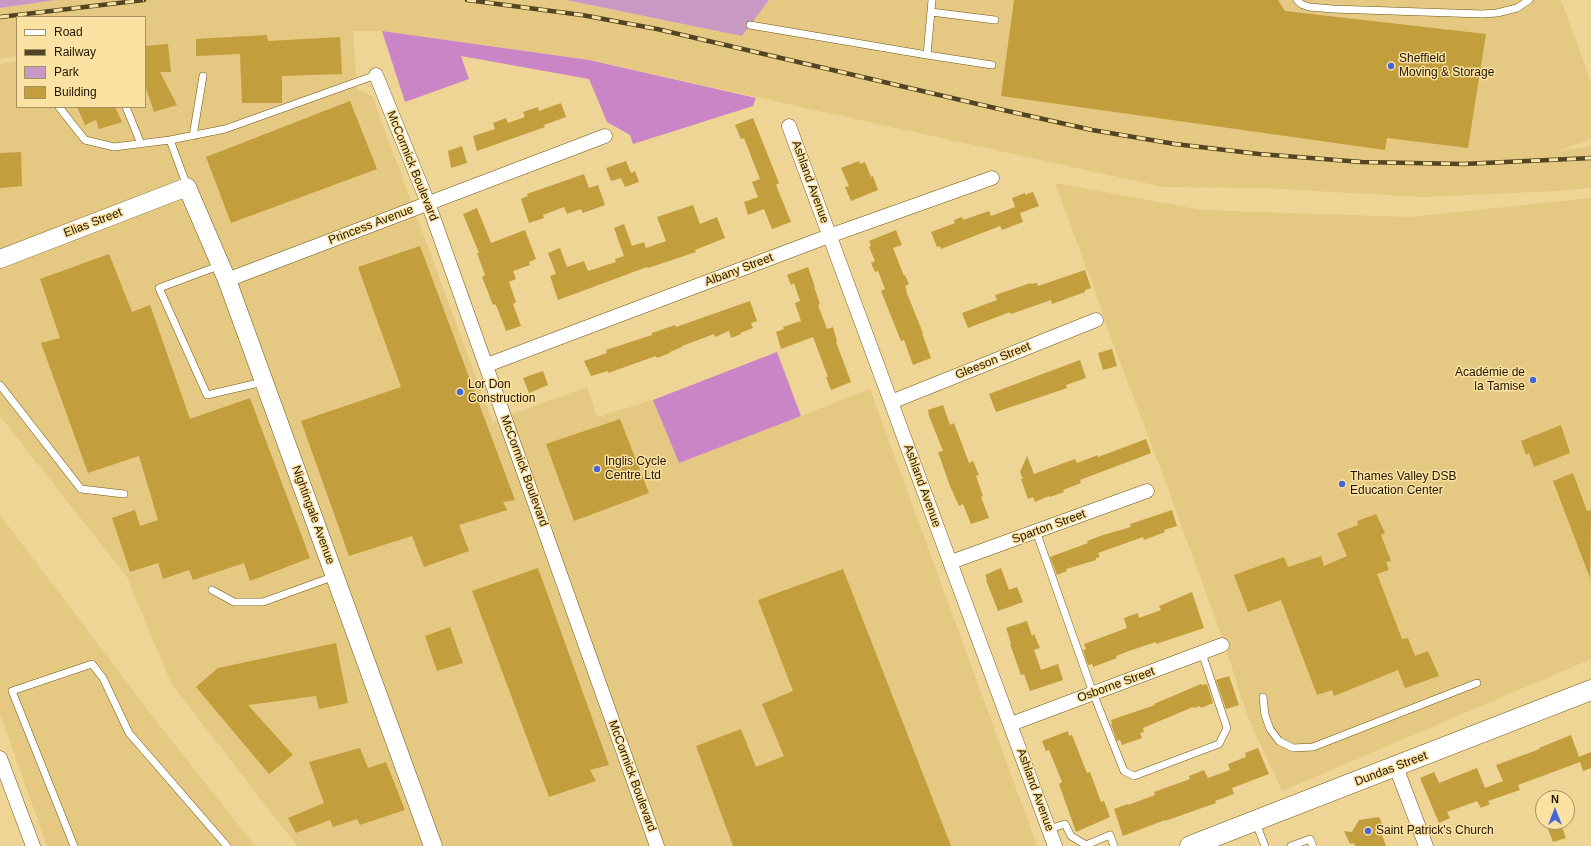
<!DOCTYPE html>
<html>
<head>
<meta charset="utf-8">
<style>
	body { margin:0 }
	#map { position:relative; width:1591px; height:846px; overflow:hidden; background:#eed495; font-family:Arial,sans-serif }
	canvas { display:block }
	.legend { position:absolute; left:16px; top:16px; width:130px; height:92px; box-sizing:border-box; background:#fbe1a2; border:1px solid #a49162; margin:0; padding:5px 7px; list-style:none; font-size:12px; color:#221801 }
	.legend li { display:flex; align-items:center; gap:8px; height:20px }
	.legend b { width:20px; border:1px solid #a49162 }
	.north { position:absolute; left:1535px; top:790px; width:40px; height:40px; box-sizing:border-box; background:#fbe1a2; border:1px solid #a49162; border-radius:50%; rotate:0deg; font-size:11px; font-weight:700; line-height:16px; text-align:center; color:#221801 }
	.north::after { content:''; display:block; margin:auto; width:14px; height:18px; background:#4665d9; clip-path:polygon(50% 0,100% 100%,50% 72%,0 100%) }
</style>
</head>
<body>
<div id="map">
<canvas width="1591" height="846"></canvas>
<ul class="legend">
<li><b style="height:5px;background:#fff"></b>Road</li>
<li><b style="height:5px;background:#524524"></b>Railway</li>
<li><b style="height:11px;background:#c999c6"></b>Park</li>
<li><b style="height:11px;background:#c29e3d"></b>Building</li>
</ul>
<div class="north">N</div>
</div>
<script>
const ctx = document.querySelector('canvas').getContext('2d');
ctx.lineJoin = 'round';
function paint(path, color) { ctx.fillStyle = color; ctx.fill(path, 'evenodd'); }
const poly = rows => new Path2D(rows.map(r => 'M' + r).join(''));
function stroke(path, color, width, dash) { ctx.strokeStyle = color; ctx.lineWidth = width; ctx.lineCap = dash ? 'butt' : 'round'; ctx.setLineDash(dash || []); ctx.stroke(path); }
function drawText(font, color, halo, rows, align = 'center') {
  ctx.font = font + ' Arial,sans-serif'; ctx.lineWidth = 3; ctx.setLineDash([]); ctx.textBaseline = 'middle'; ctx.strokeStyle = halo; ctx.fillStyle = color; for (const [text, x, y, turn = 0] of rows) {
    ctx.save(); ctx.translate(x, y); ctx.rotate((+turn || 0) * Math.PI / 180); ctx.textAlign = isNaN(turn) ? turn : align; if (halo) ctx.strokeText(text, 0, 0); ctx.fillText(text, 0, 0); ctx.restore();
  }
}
paint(poly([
	[55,0,566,0,742,36,769,0,1561,0,1591,82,1591,139,1558,151,1591,146,1591,188,1559,191,1422,197,1264,188,1163,187,589,60,382,31,353,31,357,89,372,96,493,423,515,413,587,387,597,417,653,400,679,463,870,389,1037,846,297,846,171,683,127,577,0,416,0,64,17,61,17,107,145,107,145,17,17,17,17,56,0,59,0,8],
	[1055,183,1202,210,1410,217,1591,198,1591,659,1282,791,1248,717,1221,634,1163,475,1108,330,1099,302],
	[0,515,153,717,255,846,47,846,0,714]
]), '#e5c881');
paint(poly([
	[0,0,55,0,0,8],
	[566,0,769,0,742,36]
]), '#c999c6');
paint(poly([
	[382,31,589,60,756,98,753,106,633,144,630,135,607,122,589,79,461,56,469,79,405,102],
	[777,352,801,416,679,463,653,400]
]), '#ca85c7');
paint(poly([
	[1014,0,1278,0,1285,11,1486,34,1468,148,1387,138,1385,150,1001,96],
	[267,35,268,41,340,37,342,74,282,76,282,103,242,103,240,54,196,56,196,39],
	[168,44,171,72,160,72,177,105,154,112,145,85,145,46],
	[350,101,377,169,231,223,206,157],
	[561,103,566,117,544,125,545,127,477,151,473,136,495,129,493,123,506,118,508,123,525,117,523,112,538,107,539,111],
	[77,107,115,107,122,122,99,129,96,120,85,125],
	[753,118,779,183,776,185,791,222,772,229,764,209,748,215,744,202,758,197,752,182,760,179,744,138,741,139,735,125],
	[462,146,467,163,451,168,448,151],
	[21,152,22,186,0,188,0,153],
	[626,161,631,173,635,171,639,182,625,187,621,178,611,181,606,168],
	[859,161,860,164,865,162,871,177,873,176,878,190,851,201,845,187,849,186,841,168],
	[584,174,589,188,598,185,605,205,583,213,581,209,567,214,564,207,543,215,544,218,529,223,521,199,528,196,527,194],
	[1033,192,1039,206,1020,213,1023,222,1002,230,1000,226,941,249,940,246,937,247,931,232,955,223,954,220,962,217,963,220,989,211,991,216,1015,207,1012,198,1025,193,1025,195],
	[693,205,700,224,717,217,725,238,695,250,696,252,648,268,647,267,558,300,550,276,556,274,548,253,560,248,567,267,584,261,588,271,616,262,615,259,624,256,614,228,624,224,632,246,644,242,646,248,666,241,657,217],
	[477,208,491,243,525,230,536,259,529,262,530,265,513,271,516,279,509,282,516,302,513,304,521,326,506,331,498,310,495,304,493,305,482,277,485,275,477,253,479,253,463,214],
	[896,230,902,245,893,248,904,276,905,275,909,284,905,286,907,291,906,291,923,333,922,333,931,358,913,365,904,340,901,341,881,291,885,289,878,271,875,272,871,263,875,261,869,247,871,246,869,241],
	[420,246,515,500,503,502,507,510,459,525,469,551,424,567,412,536,349,556,301,421,401,387,358,267],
	[109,254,132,312,150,305,190,419,250,398,310,558,250,581,244,563,193,580,189,570,163,579,158,563,130,572,112,518,135,510,140,526,158,520,139,456,88,473,41,343,60,338,40,279],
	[808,267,815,287,814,287,820,304,818,305,827,329,833,327,837,341,836,342,851,382,831,390,826,377,828,377,813,337,781,349,776,332,784,329,783,327,801,321,795,303,800,301,794,283,791,285,787,275],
	[1085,270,1091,288,1085,290,1085,292,1052,304,1051,300,1011,314,1010,312,968,328,962,313,997,300,995,295,1031,283,1031,284,1037,283,1038,286],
	[750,301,757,321,751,323,753,328,740,333,741,334,731,338,729,331,715,337,714,334,682,346,682,347,670,352,670,353,657,358,656,356,608,373,608,371,591,376,584,361,607,353,606,350,652,335,652,333,675,325,676,327],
	[1112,349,1117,366,1103,370,1098,353],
	[1080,360,1086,378,1066,385,1067,388,996,412,989,394],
	[543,371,548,385,529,393,523,378],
	[943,405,950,425,954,423,969,463,973,461,979,475,976,476,983,496,981,497,989,518,971,524,963,504,959,506,950,486,938,452,943,451,929,416,928,410],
	[620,419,649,493,574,521,546,444],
	[1561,425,1570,453,1534,467,1529,453,1526,455,1521,441],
	[1146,439,1151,453,1080,480,1081,483,1063,490,1064,492,1050,497,1049,496,1035,502,1033,497,1028,499,1021,479,1023,479,1020,472,1027,456,1034,474,1075,459,1077,463,1098,455,1098,457],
	[1573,473,1587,511,1591,510,1590,578,1553,481],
	[1172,510,1177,526,1164,530,1165,532,1144,540,1143,537,1098,553,1100,557,1096,558,1096,560,1066,569,1067,571,1057,575,1050,557,1088,543,1087,541,1103,535,1131,527,1130,524],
	[1376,514,1385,533,1381,535,1391,561,1386,562,1389,570,1377,574,1402,639,1408,638,1415,656,1428,651,1439,676,1405,688,1398,670,1334,696,1332,690,1317,695,1281,600,1248,612,1234,575,1284,557,1288,567,1321,556,1324,566,1347,556,1337,533,1358,525,1357,521],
	[538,568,609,765,590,770,596,781,549,797,472,591],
	[1001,568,1009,590,1017,587,1023,602,998,611,986,580,987,579,985,575],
	[843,569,951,846,733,846,696,746,741,729,756,767,784,756,762,704,793,691,758,600],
	[1192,592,1204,628,1156,644,1156,642,1129,651,1116,656,1117,658,1093,667,1092,664,1088,665,1083,650,1086,649,1084,644,1127,628,1124,618,1138,613,1139,618,1161,610,1159,606],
	[1027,621,1032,636,1034,634,1040,648,1034,650,1041,670,1058,664,1063,680,1030,691,1024,674,1021,675,1010,644,1011,643,1006,628],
	[450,627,463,663,437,671,425,636],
	[336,643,348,703,319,709,316,696,248,705,293,755,269,774,196,687,218,668],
	[1229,676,1239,705,1226,709,1216,680],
	[1201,684,1202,685,1207,684,1213,703,1201,708,1200,706,1194,708,1193,707,1143,728,1144,732,1140,733,1142,738,1122,745,1120,740,1117,741,1111,724,1112,724,1111,720,1155,705,1154,704],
	[1068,731,1069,736,1072,735,1087,773,1090,772,1101,802,1104,801,1110,817,1076,832,1059,784,1062,782,1049,750,1046,751,1042,741],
	[1571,735,1579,757,1591,752,1591,768,1583,771,1580,762,1518,785,1520,790,1488,801,1490,804,1481,808,1477,801,1447,812,1450,818,1439,823,1420,778,1434,772,1439,783,1477,768,1485,788,1503,781,1496,765,1540,749,1539,748],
	[360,748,368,768,386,762,405,810,360,825,357,819,333,827,330,820,296,833,288,818,324,803,309,762],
	[1258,748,1269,774,1232,788,1234,794,1215,801,1216,803,1165,821,1165,820,1123,836,1114,809,1128,804,1128,805,1155,795,1154,792,1190,779,1189,776,1204,770,1208,778,1230,770,1228,764,1246,757,1245,753],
	[1379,817,1385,830,1381,832,1386,846,1355,846,1354,843,1350,844,1344,831,1352,832,1359,820],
	[1561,824,1566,838,1553,842,1548,829]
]), '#c29e3d');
const service = poly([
	[1297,0,1301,4,1309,7,1333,9,1482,14,1497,13,1517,8,1529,0],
	[931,12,995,20],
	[750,25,927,55,932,0],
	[927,55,992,65],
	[59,107,85,140,114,147,170,140],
	[126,107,141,144],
	[193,136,203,76],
	[187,186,170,140,225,129,376,75],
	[221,265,159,288,207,395,263,382],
	[0,385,81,489,124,494],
	[1036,531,1093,693,1124,771,1134,776,1219,744,1227,728,1202,653],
	[212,590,234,602,263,602,335,576],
	[1263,697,1265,715,1270,729,1279,741,1293,748,1313,747,1477,683],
	[1255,821,1265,846],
	[1049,829,1065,824,1071,836,1086,845,1110,835,1114,846],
	[74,846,12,691,92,664,103,678,129,733,227,846],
	[1291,846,1310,839,1313,846]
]);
const minor = poly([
	[376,75,428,203,657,846],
	[789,126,1055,846],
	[227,280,605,136],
	[487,365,829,236,992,178],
	[891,402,1096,320],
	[951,562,1147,491],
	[1011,724,1222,645],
	[0,758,33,846],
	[1396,767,1426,846]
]);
const tertiary = poly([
	[0,259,187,187,227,280,433,846]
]);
const secondary = poly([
	[1190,846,1591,690]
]);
stroke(service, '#6e5715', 8);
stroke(minor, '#6e5715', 15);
stroke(tertiary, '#6e5715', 19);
stroke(secondary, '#6e5715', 21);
stroke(service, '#fff', 7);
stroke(minor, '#fff', 14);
stroke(tertiary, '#fff', 18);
stroke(secondary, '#fff', 20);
const rail = poly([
	[467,0,582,15,657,29,1012,112,1092,130,1175,144,1259,154,1362,162,1463,164,1591,158],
	[0,17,144,0]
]);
stroke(rail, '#524524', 4.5);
stroke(rail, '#fbe1a2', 3, [9]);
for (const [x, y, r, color] of [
	[1391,66,4,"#4665d9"],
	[1533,380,4,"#4665d9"],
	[460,392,4,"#4665d9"],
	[597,469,4,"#4665d9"],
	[1342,484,4,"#4665d9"],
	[1368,831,4,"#4665d9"]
]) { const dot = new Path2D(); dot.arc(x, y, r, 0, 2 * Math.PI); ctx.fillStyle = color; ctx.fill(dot); stroke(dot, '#fbe1a2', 1.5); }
drawText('12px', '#221801', '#fbe1a2', [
	["Sheffield",1399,59],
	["Moving & Storage",1399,73],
	["Académie de",1525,373,"right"],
	["la Tamise",1525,387,"right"],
	["Lor Don",468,385],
	["Construction",468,399],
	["Inglis Cycle",605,462],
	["Centre Ltd",605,476],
	["Thames Valley DSB",1350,477],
	["Education Center",1350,491],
	["Saint Patrick's Church",1376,831]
], 'left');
drawText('12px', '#221801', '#fbe1a2', [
	["McCormick Boulevard",412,166,68],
	["Ashland Avenue",810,182,70],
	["Elias Street",93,223,-21],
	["Princess Avenue",371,225,-21],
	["Albany Street",739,270,-21],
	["Gleeson Street",993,361,-22],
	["McCormick Boulevard",524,471,70],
	["Ashland Avenue",922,486,70],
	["Nightingale Avenue",313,515,70],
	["Sparton Street",1049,527,-20],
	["Osborne Street",1116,685,-20],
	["Dundas Street",1391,769,-21],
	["McCormick Boulevard",632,776,70],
	["Ashland Avenue",1035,790,70]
]);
</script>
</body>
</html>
